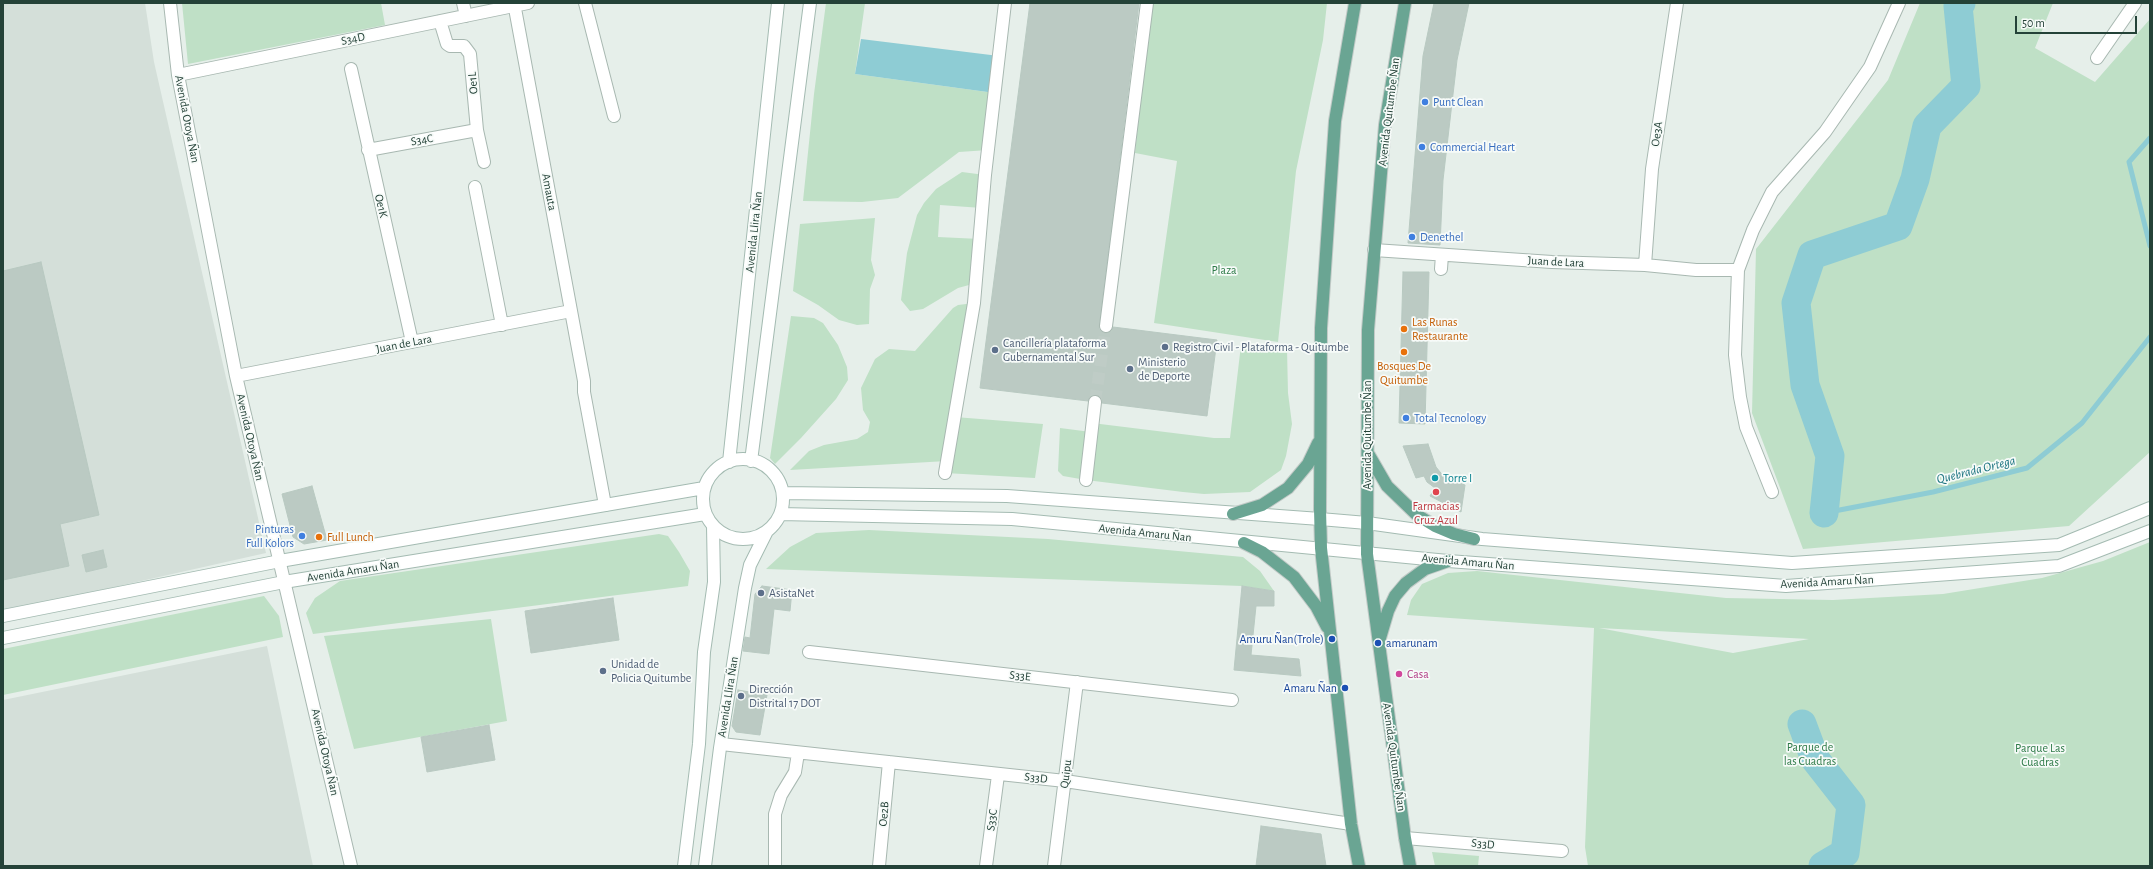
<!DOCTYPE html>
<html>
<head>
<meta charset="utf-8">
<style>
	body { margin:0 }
	#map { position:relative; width:2153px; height:869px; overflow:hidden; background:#e6efea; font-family:"Alegreya Sans",sans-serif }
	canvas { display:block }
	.frame { position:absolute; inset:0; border:4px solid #244238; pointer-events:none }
	.scale { position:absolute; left:2015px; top:16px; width:122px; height:18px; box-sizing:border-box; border:2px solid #244238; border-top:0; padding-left:5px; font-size:12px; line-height:14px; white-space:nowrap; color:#244238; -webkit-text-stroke:3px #f7fbf9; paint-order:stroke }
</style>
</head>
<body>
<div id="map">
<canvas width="2153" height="869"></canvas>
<div class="frame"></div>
<div class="scale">50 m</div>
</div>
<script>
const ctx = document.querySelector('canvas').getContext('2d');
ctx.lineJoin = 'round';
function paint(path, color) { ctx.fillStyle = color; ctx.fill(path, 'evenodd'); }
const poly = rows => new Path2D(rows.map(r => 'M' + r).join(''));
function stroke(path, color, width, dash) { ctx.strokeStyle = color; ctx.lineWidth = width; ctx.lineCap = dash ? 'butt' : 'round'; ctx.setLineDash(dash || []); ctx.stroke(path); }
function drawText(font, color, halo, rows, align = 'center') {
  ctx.font = font + ' "Alegreya Sans",sans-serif'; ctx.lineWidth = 3.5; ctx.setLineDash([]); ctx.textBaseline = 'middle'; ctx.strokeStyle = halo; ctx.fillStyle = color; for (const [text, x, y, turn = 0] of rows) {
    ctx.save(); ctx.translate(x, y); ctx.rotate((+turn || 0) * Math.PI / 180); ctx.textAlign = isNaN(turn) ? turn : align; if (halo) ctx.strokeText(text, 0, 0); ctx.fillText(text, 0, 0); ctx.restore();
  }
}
paint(poly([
	[3,3,145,3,154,62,266,553,3,612],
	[267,646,313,866,3,866,3,700]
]), '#d4dfd9');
paint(poly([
	[182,3,381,3,385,25,188,64],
	[826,3,865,3,855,74,995,93,988,150,959,152,898,198,862,202,803,201,814,94],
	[1151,3,1327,3,1323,40,1296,171,1278,342,1154,323,1177,161,1135,153],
	[1920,3,2053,3,2035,48,2095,82,2150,19,2150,452,2069,526,1803,549,1752,413,1756,249,1888,80],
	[962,172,985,175,982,208,940,205,938,237,980,239,975,287,969,285,958,288,923,309,910,311,901,300,907,253,917,215,924,203,936,189],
	[875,218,871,260,875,275,870,289,869,324,857,325,839,320,818,305,793,291,800,224],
	[974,303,955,417,1043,424,1035,478,945,473,947,461,790,470,809,451,824,445,857,439,868,432,870,422,863,410,861,388,875,359,889,349,915,351,953,308,958,305],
	[791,316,814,318,823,323,838,345,847,367,848,380,836,399,801,438,775,464,770,458],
	[1241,345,1287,349,1288,393,1292,424,1286,456,1281,470,1250,492,1204,494,1183,492,1086,480,1063,476,1058,471,1060,428,1091,432,1092,423,1214,438,1230,438],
	[869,530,1048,539,1243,557,1260,571,1274,591,1242,586,766,569,790,547,816,533],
	[659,534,668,536,679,552,690,571,688,586,313,634,306,613,315,598,340,581],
	[2150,542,2150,866,1588,866,1585,847,1594,628,1407,615,1411,600,1422,584,1448,573,1477,571,1726,598,1833,600,1943,594,2042,578,2103,561],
	[1599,628,1809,639,1733,653],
	[264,596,279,616,283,637,3,695,3,649],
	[491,619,507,721,354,749,324,636],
	[1432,852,1479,856,1478,866,1435,866]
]), '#bfe0c6');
paint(poly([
	[861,39,999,56,995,93,855,74]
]), '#8eccd4');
stroke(poly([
	[2150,138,2129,162,2150,246],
	[1824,513,1933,492,2027,468,2082,423,2150,337]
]), '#8eccd4', 5);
stroke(poly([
	[1824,513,1830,456,1805,385,1796,303,1812,255,1898,226,1915,179,1927,126,1966,86,1958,6,1961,3],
	[1802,724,1815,759,1851,805,1845,853,1823,866]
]), '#8eccd4', 29);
const building = poly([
	[1030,3,1139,3,1099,329,1105,333,1112,331,1113,327,1217,340,1207,416,1102,403,1102,399,1096,395,1092,395,1088,401,980,388,1030,3],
	[1434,3,1469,3,1457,60,1443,180,1440,245,1408,243,1423,56,1434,3],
	[41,262,99,515,60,524,69,566,3,580,3,271,41,262],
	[1403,272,1429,272,1425,424,1399,423,1403,272],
	[1428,444,1436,467,1445,478,1465,485,1461,512,1430,496,1435,488,1427,482,1424,476,1416,478,1403,446,1428,444],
	[312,486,327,540,304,544,293,537,282,494,312,486],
	[103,550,107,567,86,572,82,555,103,550],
	[762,586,792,590,790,611,774,609,769,654,743,651,745,637,750,638,755,594,762,586],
	[1242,586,1274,591,1274,606,1256,606,1251,655,1299,659,1301,676,1234,670,1242,586],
	[613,598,619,640,531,653,525,611,613,598],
	[738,690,767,695,760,735,736,732,732,726,738,690],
	[489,725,495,760,427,772,421,737,489,725],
	[1261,826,1321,834,1326,866,1256,866,1261,826]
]);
paint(building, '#bbcac3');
stroke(building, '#b8c9c1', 1);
stroke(poly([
	[1095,402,1106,326]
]), '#bfccc6', 12, [12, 6]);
const street = poly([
	[170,3,178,75,236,376,351,866],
	[463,3,466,16],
	[514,3,584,381,584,392,605,505],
	[585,3,614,116],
	[440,21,447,44,450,46,464,46,470,54,477,130,484,162],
	[2097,58,2135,3],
	[351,69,412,342],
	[178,75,528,3],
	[368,150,477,130],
	[475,187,502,325],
	[1374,250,1552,262,1645,265,1696,270,1738,270],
	[1645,265,1652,169,1677,3],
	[1441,269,1442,255],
	[1106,326,1147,3],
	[236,376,571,311],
	[945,473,974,303,985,175,1005,3],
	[1086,480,1095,402],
	[1772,492,1746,427,1740,397,1735,355,1738,270,1753,230,1772,192,1825,132,1870,67,1899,3],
	[809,652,1232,700],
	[721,744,1065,781,1351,824],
	[1405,838,1562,851],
	[775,866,775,814,781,795,795,772,798,753],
	[879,866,889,762],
	[986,866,998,775],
	[1054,866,1077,682]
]);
const secondary = poly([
	'703 499a40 40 0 1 1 80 0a40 40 0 1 1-80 0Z',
	[751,461,810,3],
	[729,462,778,3],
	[783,493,1007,496,1320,519,1367,523,1482,539,1792,563,2059,545,2150,508],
	[780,514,1012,519,1448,561,1786,586,2059,566,2150,531],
	[3,616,280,561,704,488],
	[3,638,284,582,705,514],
	[684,866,699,744,704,652,714,582,713,526],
	[705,866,720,748,745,588,750,565,767,531]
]);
const primary = poly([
	[1355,3,1335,121,1321,328,1320,509,1321,548,1351,824,1359,866],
	[1405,3,1385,125,1368,330,1367,554,1405,838,1410,866],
	[1369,455,1387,486,1417,515,1435,526,1454,534,1474,539],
	[1233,514,1262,505,1288,488,1308,464,1318,443],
	[1244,543,1262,552,1294,577,1316,606,1327,627],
	[1380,638,1388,611,1395,596,1406,583,1425,569,1448,561]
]);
stroke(street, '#a8b8b1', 14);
stroke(secondary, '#a4bbb2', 14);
stroke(primary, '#c2cac7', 14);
stroke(street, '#fff', 12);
stroke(secondary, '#fff', 12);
stroke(primary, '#6aa593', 12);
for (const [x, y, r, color] of [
	[1425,102,4,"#3f7fe0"],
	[1422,147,4,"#3f7fe0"],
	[1412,237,4,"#3f7fe0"],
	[1404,329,4,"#e8710a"],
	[1165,347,4,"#5c6f8a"],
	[995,350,4,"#5c6f8a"],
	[1404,352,4,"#e8710a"],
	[1130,369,4,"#5c6f8a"],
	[1406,418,4,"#3f7fe0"],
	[1435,478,4,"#0f9aa8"],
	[1436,492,4,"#e0444e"],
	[302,536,4,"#3f7fe0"],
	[319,537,4,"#e8710a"],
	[761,593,4,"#5c6f8a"],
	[1332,639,4,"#1a4fb4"],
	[1378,643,4,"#1a4fb4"],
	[603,671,4,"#5c6f8a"],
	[1399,674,4,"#d1479c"],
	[1345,688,4,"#1a4fb4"],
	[741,696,4,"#5c6f8a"]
]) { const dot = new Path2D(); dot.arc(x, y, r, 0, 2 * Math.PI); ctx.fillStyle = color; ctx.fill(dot); stroke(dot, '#f7fbf9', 1.5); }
drawText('12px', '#244238', '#f7fbf9', [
	["S34D",353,39,-12],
	["Oe1L",473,83,-95],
	["Avenida Quitumbe Ñan",1389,112,-83],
	["Avenida Otoya Ñan",187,119,79],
	["Oe3A",1657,134,-82],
	["S34C",422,140,-10],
	["Amauta",549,192,79],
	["Oe1K",381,206,77],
	["Avenida Llira Ñan",754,232,-84],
	["Juan de Lara",1556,262,3],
	["Juan de Lara",404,344,-11],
	["Avenida Quitumbe Ñan",1367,435,-90],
	["Avenida Otoya Ñan",250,437,77],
	["Avenida Amaru Ñan",1145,533,6],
	["Avenida Amaru Ñan",1468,562,5],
	["Avenida Amaru Ñan",353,571,-9],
	["Avenida Amaru Ñan",1827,582,-3],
	["S33E",1020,676,6],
	["Avenida Llira Ñan",728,697,-81],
	["Avenida Otoya Ñan",325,752,77],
	["Avenida Quitumbe Ñan",1394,757,82],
	["Quipu",1066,774,-83],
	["S33D",1036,778,6],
	["Oe2B",884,814,-85],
	["S33C",992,820,-83],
	["S33D",1483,844,5]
]);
drawText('12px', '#366cbe', '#f7fbf9', [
	["Punt Clean",1433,102],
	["Commercial Heart",1430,147],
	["Denethel",1420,237],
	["Total Tecnology",1414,418],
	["Pinturas",294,529,"right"],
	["Full Kolors",294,543,"right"]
], 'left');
drawText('12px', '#2d7a47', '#f7fbf9', [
	["Plaza",1224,270],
	["Parque de",1810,747],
	["las Cuadras",1810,761],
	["Parque Las",2040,748],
	["Cuadras",2040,762]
]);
drawText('12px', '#c56008', '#f7fbf9', [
	["Las Runas",1412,322],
	["Restaurante",1412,336],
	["Bosques De",1404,366,"center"],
	["Quitumbe",1404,380,"center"],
	["Full Lunch",327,537]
], 'left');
drawText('12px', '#4e5e75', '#f7fbf9', [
	["Cancillería plataforma",1003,343],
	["Gubernamental Sur",1003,357],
	["Registro Civil - Plataforma - Quitumbe",1173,347],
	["Ministerio",1138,362],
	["de Deporte",1138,376],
	["AsistaNet",769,593],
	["Unidad de",611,664],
	["Policia Quitumbe",611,678],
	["Dirección",749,689],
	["Distrital 17 DOT",749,703]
], 'left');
drawText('12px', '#0d838f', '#f7fbf9', [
	["Torre I",1443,478]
], 'left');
drawText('12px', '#be3a42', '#f7fbf9', [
	["Farmacias",1436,506],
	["Cruz Azul",1436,520]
]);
drawText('12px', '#164399', '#f7fbf9', [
	["Amuru Ñan(Trole)",1324,639],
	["amarunam",1386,643,"left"],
	["Amaru Ñan",1337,688]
], 'right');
drawText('12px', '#b23c85', '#f7fbf9', [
	["Casa",1407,674]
], 'left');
drawText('italic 13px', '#1c7480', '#f7fbf9', [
	["Quebrada Ortega",1976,470,-14]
]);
</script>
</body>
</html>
